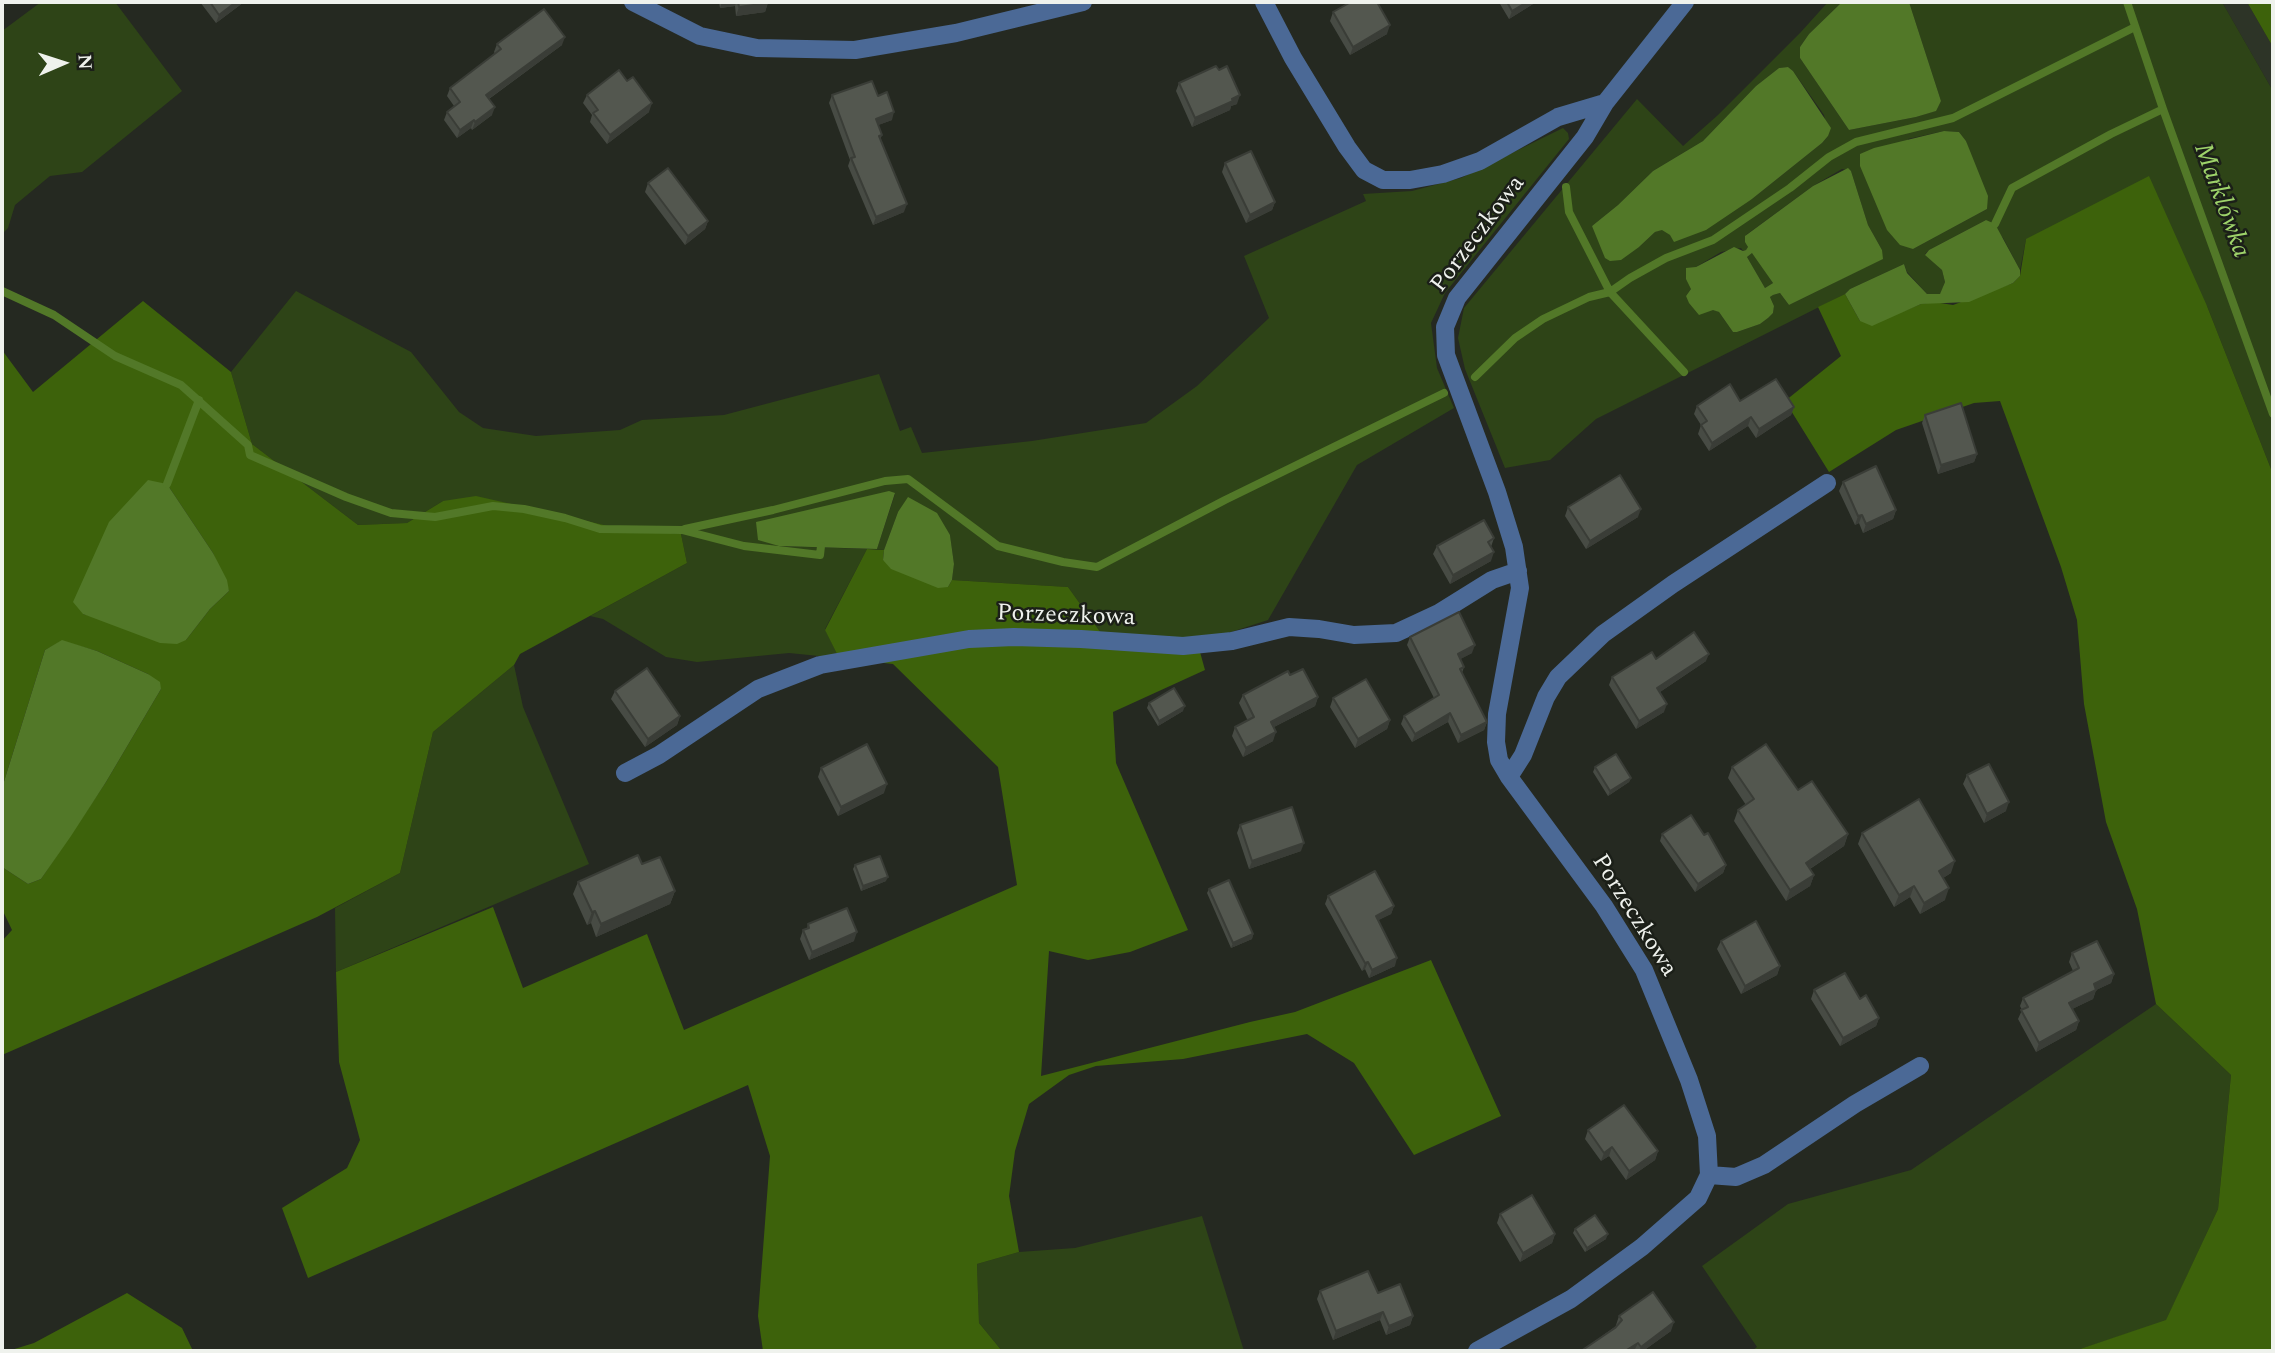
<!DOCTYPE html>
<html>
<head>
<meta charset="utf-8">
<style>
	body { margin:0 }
	#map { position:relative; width:2275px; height:1353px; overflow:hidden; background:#252921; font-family:Spectral,serif }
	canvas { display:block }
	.frame { position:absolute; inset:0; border:4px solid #eff2ed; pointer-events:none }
	.north { position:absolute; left:28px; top:28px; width:70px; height:70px; -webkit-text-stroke:5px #1b1f18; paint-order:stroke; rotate:87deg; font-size:19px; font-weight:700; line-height:28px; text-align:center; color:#eff2ed }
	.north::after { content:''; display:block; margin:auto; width:24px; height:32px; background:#eff2ed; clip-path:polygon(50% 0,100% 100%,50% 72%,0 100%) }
</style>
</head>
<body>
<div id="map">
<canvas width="2275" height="1353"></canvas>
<div class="frame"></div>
<div class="north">N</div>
</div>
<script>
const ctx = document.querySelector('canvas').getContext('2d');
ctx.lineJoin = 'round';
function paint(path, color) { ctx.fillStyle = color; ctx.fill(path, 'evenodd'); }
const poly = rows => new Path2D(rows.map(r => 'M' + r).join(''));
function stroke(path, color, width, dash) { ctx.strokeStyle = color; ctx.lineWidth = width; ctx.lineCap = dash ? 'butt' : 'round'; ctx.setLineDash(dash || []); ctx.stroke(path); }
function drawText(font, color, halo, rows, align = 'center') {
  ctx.font = font + ' Spectral,serif'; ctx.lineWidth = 5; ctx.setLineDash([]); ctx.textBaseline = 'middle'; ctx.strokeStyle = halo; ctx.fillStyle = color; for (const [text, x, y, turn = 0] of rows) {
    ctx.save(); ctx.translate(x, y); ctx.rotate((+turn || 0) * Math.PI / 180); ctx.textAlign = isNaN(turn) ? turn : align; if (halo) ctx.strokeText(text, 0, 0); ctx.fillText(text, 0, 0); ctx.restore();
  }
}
paint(poly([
	[2222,2,2247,2,2273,47,2273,91]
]), '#2d3427');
paint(poly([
	[41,2,115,2,182,91,82,172,50,176,15,205,8,228,2,234,2,31],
	[1828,2,1842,2,1809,34,1800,47,1800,58,1849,130,1916,117,1935,111,1941,101,1909,2,2222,2,2273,91,2273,474,2207,306,2026,239,2020,270,2003,238,1986,220,1929,250,1925,254,1942,270,1945,282,1940,295,1927,294,1907,272,1904,264,1850,289,1845,294,1596,419,1550,460,1505,468,1465,369,1458,338,1464,308,1637,99,1683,146,1718,115,1800,33],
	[1788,67,1793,71,1824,115,1828,136,1822,143,1752,199,1670,235,1663,229,1655,232,1639,247,1592,226,1618,205,1653,171,1703,141,1756,86,1779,68],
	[1944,131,1959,132,1966,141,1987,209,1913,249,1908,139],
	[1842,169,1851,171,1868,225,1882,250,1882,259,1789,305,1780,293,1773,295,1770,297,1774,306,1773,313,1768,318,1760,324,1737,332,1733,332,1719,312,1686,296,1691,289,1696,267,1721,252,1741,248,1743,251,1746,250,1748,248,1746,235,1813,186],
	[1563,128,1568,133,1569,139,1445,293,1431,323,1437,368,1454,408,1357,465,1268,620,1228,633,1190,638,1106,640,1068,587,952,580,954,564,950,535,898,512,884,550,877,549,895,494,779,546,867,549,825,629,839,658,789,653,697,662,666,657,603,619,590,616,687,563,681,534,617,528,443,501,407,523,358,525,252,444,231,372,296,291,411,352,459,412,483,428,536,436,620,430,642,420,724,415,879,374,900,431,911,427,922,453,1032,441,1146,423,1197,386,1269,318,1244,256,1366,201,1363,194,1412,191,1461,178],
	[1753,252,1773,283,1765,288,1747,257],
	[514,665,523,707,589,864,336,972,335,908,400,873,433,732],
	[2156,1004,2231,1075,2218,1209,2166,1321,2074,1351,1752,1351,1757,1347,1702,1266,1788,1204,1911,1170],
	[1202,1216,1244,1351,1002,1351,979,1323,977,1264,1019,1252,1075,1248]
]), '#2e4417');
paint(poly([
	[2247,2,2273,2,2273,47],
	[2149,176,2207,306,2273,474,2273,1351,2074,1351,2166,1320,2218,1209,2231,1075,2156,1004,2137,909,2106,822,2084,704,2077,620,2061,567,2000,401,1974,403,1896,430,1829,472,1785,401,1841,356,1818,307,1845,294,1860,321,1904,311,1921,304,1934,302,1953,305,2013,283,2020,276,2026,239],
	[143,301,231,372,252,444,358,525,407,523,443,501,476,496,617,528,681,534,687,563,520,654,514,665,433,732,400,873,317,917,2,1055,2,941,12,930,2,909,2,867,28,884,41,879,106,782,161,689,148,674,97,651,62,641,45,650,2,788,2,350,33,392],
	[167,484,213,553,229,591,210,609,186,640,83,614],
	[867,549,884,550,883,560,948,587,952,580,1068,587,1106,640,1200,652,1205,670,1113,712,1116,763,1188,930,1130,952,1088,960,1049,951,1041,1076,1250,1022,1295,1012,1431,960,1501,1116,1414,1155,1354,1063,1307,1034,1183,1059,1096,1066,1069,1075,1029,1104,1015,1151,1009,1196,1019,1252,977,1264,979,1323,1002,1351,763,1351,758,1316,770,1156,748,1085,308,1278,282,1208,347,1168,360,1140,339,1062,336,972,493,907,523,988,647,934,684,1030,1017,885,998,767,893,664,839,658,825,630],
	[127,1293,182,1328,193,1351,8,1351,34,1343]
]), '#3d620b');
paint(poly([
	[1842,2,1909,2,1941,101,1936,111,1916,117,1849,130,1800,58,1800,47,1809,34],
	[1788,67,1793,71,1831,128,1828,136,1822,143,1752,199,1706,230,1674,242,1670,235,1662,230,1655,232,1639,247,1621,260,1610,261,1605,258,1592,226,1618,205,1653,171,1703,141,1756,86,1779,68],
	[1944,131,1959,132,1966,141,1988,196,1987,209,1913,249,1900,245,1887,230,1860,166,1860,154,1874,148],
	[1848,168,1851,171,1868,225,1882,250,1883,259,1789,305,1780,293,1773,295,1770,297,1774,306,1773,313,1768,318,1760,324,1737,332,1733,332,1719,312,1713,310,1699,315,1689,303,1686,296,1691,289,1686,279,1686,268,1696,267,1734,247,1743,251,1746,250,1748,247,1745,242,1745,236,1813,186],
	[1752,253,1773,283,1765,288,1747,257],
	[1986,220,1995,224,2020,270,2020,276,2013,283,1969,302,1921,304,1872,326,1860,321,1845,294,1850,289,1904,264,1907,273,1927,294,1940,294,1945,282,1942,270,1925,255,1929,250],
	[148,480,167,484,213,553,227,580,229,591,210,609,186,640,177,644,160,643,83,614,73,602,109,522],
	[889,491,895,493,877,549,779,546,758,540,756,522],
	[908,497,937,513,950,535,954,564,952,580,948,587,938,588,891,569,883,560,884,550,898,512],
	[62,640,97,651,148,674,160,682,161,689,106,782,71,836,41,879,28,884,2,867,2,788,45,650]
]), '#527828');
stroke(poly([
	[2127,2,2163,109,2273,414],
	[1566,187,1569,212,1610,292,1684,372],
	[1995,224,2012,188,2111,134,2163,109],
	[2,291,54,315,115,356,181,385,248,445,250,455,346,497,391,513,435,517,493,506,524,509,565,518,600,529,682,530,744,546,820,555,821,546],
	[1475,377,1515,338,1543,319,1589,297,1610,292,1630,278,1666,258,1713,240,1790,188,1829,157,1856,142,1953,118,2135,27],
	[167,484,199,400],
	[685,529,773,510,885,481,908,479,998,546,1063,562,1097,567,1225,500,1444,393]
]), '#527828', 8);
stroke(poly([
	[633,2,700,36,757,48,855,50,956,33,1083,2],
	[1264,2,1293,58,1347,147,1364,170,1383,180,1410,180,1443,174,1480,161,1558,117,1605,103],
	[625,773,659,755,758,689,820,665,969,639,1014,637,1081,639,1183,646,1232,641,1289,627,1319,629,1354,635,1396,633,1439,613,1492,580,1518,571],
	[1509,777,1523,755,1546,697,1558,677,1603,634,1673,584,1827,483],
	[1709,1175,1736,1177,1764,1165,1855,1104,1920,1066],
	[1477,1351,1571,1299,1642,1247,1698,1198,1709,1175,1707,1136,1689,1080,1644,970,1604,906,1509,777,1499,760,1496,742,1497,714,1520,588,1514,547,1497,492,1446,355,1445,327,1457,298,1585,137,1605,103,1685,2]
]), '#4b6996', 18);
paint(poly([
	[200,2,244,2,216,23],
	[719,2,769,2,768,2,765,12,736,16,735,6,720,8],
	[1489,2,1534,2,1533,4,1509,19,1500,4],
	[1333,12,1387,34,1350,55,1330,21],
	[497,44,562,45,489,99,492,115,472,130,471,128,457,138,444,120,447,112,454,106,447,96,450,88,495,54,494,52],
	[1179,83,1237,104,1231,106,1230,110,1192,127,1176,91],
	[587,95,649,112,607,144,590,122,592,115,583,103],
	[832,95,878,96,892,120,878,125,882,135,880,140,904,212,873,225,848,166,850,160,829,103],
	[1225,163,1275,202,1272,210,1246,223,1222,172],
	[648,183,708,221,705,229,685,245,645,192],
	[1740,401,1794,407,1791,415,1756,438,1748,426,1709,451,1698,434,1701,425,1694,414,1697,406],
	[1925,415,1977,454,1974,462,1938,474,1922,423],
	[1843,482,1896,510,1893,519,1863,533,1859,523,1855,525,1839,491],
	[1568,507,1638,517,1586,549,1565,516],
	[1494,538,1491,547,1491,561,1450,584,1433,554,1437,546],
	[1410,637,1472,653,1460,659,1464,667,1462,673,1487,722,1484,730,1458,743,1448,722,1412,742,1401,724,1404,716,1434,698,1407,645],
	[1656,659,1706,661,1660,692,1664,712,1636,729,1609,685,1612,677],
	[1290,675,1318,697,1315,706,1274,727,1273,741,1243,757,1232,736,1235,727,1248,721,1239,703,1243,695],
	[615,691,680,716,677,725,645,747,611,699],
	[1333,698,1390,720,1387,729,1355,748,1330,707],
	[1149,703,1183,711,1158,726,1147,708],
	[1595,767,1631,778,1629,782,1608,796,1593,772],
	[1732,767,1798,790,1848,834,1844,846,1810,869,1814,875,1810,886,1786,901,1734,821,1738,810,1746,805,1728,778],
	[821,768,884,793,838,816,818,777],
	[1967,775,2006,811,1984,823,1963,784],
	[1240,825,1301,851,1249,869,1237,833],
	[1862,833,1951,873,1943,878,1945,900,1920,914,1910,897,1894,907,1858,844],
	[1662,834,1726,865,1723,873,1695,892,1660,841],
	[642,864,675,891,670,904,596,937,591,923,587,925,573,894,578,882],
	[855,865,886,881,861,891,853,869],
	[1209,889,1253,934,1252,939,1231,948,1207,893],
	[1328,896,1394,906,1391,914,1378,920,1395,966,1369,978,1365,969,1362,971,1325,904],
	[808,924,854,941,809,960,800,939,803,930,807,929],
	[1721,941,1780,966,1777,975,1741,994,1717,949],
	[2072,953,2114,974,2111,983,2096,990,2093,999,2072,1009,2079,1021,2076,1030,2036,1052,2018,1019,2022,1010,2020,1006,2023,998,2073,971,2069,962],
	[1814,990,1860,999,1879,1018,1876,1026,1840,1046,1811,999],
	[1588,1130,1658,1151,1655,1160,1626,1180,1609,1156,1601,1161,1585,1139],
	[1500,1214,1555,1234,1552,1243,1520,1262,1497,1223],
	[1575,1229,1606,1239,1585,1252,1573,1233],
	[1320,1291,1378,1293,1413,1316,1410,1325,1386,1335,1380,1320,1333,1340,1317,1299],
	[1619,1316,1671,1331,1643,1351,1581,1351,1616,1326,1616,1325]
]), '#474b44');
paint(poly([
	[236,2,244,2,216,23,219,15],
	[722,2,736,2,735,6,720,8],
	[1527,2,1534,2,1533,4,1509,19,1512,11],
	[768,3,765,12,736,16,739,7],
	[1390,25,1387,34,1350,55,1353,47],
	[565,37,562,45,483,103,486,95],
	[1240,95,1237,104,1231,106,1230,110,1192,127,1195,118],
	[652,103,649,112,607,144,610,135],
	[495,107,492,115,472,130,475,122],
	[894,112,892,120,873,127,876,119],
	[474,120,471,128,457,138,460,130],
	[1275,202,1272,210,1246,223,1250,215],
	[907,204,904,212,873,225,876,217],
	[708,221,705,229,685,245,688,236],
	[1794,407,1791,415,1756,438,1759,429],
	[1751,417,1748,426,1709,451,1712,443],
	[1977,454,1974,462,1938,474,1941,465],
	[1641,509,1638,517,1586,549,1590,541],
	[1896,510,1893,519,1863,533,1866,524],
	[1862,515,1859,523,1855,525,1858,516],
	[1494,552,1491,561,1450,584,1453,575],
	[1475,645,1472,653,1455,662,1458,654],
	[1709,654,1706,661,1654,696,1657,688],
	[1318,697,1315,706,1268,730,1271,722],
	[1667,704,1664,712,1636,729,1639,721],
	[1185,706,1183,711,1158,726,1159,721],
	[1450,713,1448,722,1412,742,1415,734],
	[680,716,677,725,645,747,648,739],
	[1390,720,1387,729,1355,748,1358,739],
	[1487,722,1484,730,1458,743,1461,735],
	[1276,732,1273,741,1243,757,1246,748],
	[1631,778,1629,782,1608,796,1610,791],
	[887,784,884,793,838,816,841,807],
	[2009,802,2006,811,1984,823,1987,814],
	[1848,834,1844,846,1802,874,1806,863],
	[1304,843,1301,851,1249,869,1252,861],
	[1955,861,1951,873,1935,883,1939,871],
	[1726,865,1723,873,1695,892,1698,884],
	[1814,875,1810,886,1786,901,1790,890],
	[888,877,886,881,861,891,863,886],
	[1914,886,1910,897,1894,907,1899,895],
	[1949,888,1945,900,1920,914,1924,903],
	[675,891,670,904,596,937,601,924],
	[1394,906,1391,914,1373,923,1376,916],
	[595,911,591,923,587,925,592,912],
	[857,932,854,941,809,960,812,952],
	[1253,934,1252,939,1231,948,1233,943],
	[1397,958,1395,966,1369,978,1372,970],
	[1368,962,1365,969,1362,971,1365,963],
	[1780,966,1777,975,1741,994,1745,986],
	[2114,974,2111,983,2090,993,2094,984],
	[2096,990,2093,999,2066,1012,2069,1003],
	[1879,1018,1876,1026,1840,1046,1843,1038],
	[2079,1021,2076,1030,2036,1052,2039,1043],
	[1612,1147,1609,1156,1601,1161,1604,1153],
	[1658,1151,1655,1160,1626,1180,1629,1171],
	[1555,1234,1552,1243,1520,1262,1523,1253],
	[1608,1234,1606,1239,1585,1252,1587,1248],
	[1383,1312,1380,1320,1333,1340,1336,1331],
	[1413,1316,1410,1325,1386,1335,1389,1326],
	[1674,1322,1671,1331,1643,1351,1639,1351,1641,1347],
	[1638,1343,1634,1351,1625,1351]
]), '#3a3d37');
const building = poly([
	[210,2,236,2,219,15,210,2],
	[738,2,768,2,768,3,739,7,738,2],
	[1351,2,1377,2,1390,25,1353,47,1333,12,1351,2],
	[1507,2,1527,2,1512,11,1507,2],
	[544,9,565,37,486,95,495,107,475,122,474,120,460,130,447,112,460,102,450,88,501,49,497,44,544,9],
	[1216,66,1219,70,1227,66,1240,95,1232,99,1233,101,1195,118,1179,83,1216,66],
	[619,70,627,81,633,77,652,103,610,135,593,113,598,110,587,95,619,70],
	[872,81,878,96,887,92,894,112,876,119,882,135,879,136,907,204,876,217,851,158,855,157,832,95,872,81],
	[1251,151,1275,202,1250,215,1225,163,1251,151],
	[668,168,708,221,688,236,648,183,668,168],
	[1776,379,1794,407,1759,429,1751,417,1712,443,1701,425,1707,421,1697,406,1730,384,1740,401,1776,379],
	[1961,403,1977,454,1941,465,1925,415,1961,403],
	[1876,466,1896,510,1866,524,1862,515,1858,516,1843,482,1876,466],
	[1620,475,1641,509,1590,541,1568,507,1620,475],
	[1484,520,1494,538,1488,542,1494,552,1453,575,1437,546,1484,520],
	[1459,612,1475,645,1458,654,1464,667,1460,669,1487,722,1461,735,1450,713,1415,734,1404,716,1439,695,1410,637,1459,612],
	[1694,632,1709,654,1657,688,1667,704,1639,721,1612,677,1652,652,1656,659,1694,632],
	[647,668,680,716,648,739,615,691,647,668],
	[1303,669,1318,697,1271,722,1276,732,1246,748,1235,727,1254,717,1243,695,1288,671,1290,675,1303,669],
	[1366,679,1390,720,1358,739,1333,698,1366,679],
	[1174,688,1185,706,1159,721,1149,703,1174,688],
	[867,744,887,784,841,807,821,768,867,744],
	[1766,744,1798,790,1812,781,1848,834,1806,863,1814,875,1790,890,1738,810,1754,799,1732,767,1766,744],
	[1616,754,1631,778,1610,791,1595,767,1616,754],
	[1989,764,2009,802,1987,814,1967,775,1989,764],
	[1919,799,1955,861,1939,871,1949,888,1924,903,1914,886,1899,895,1862,833,1919,799],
	[1292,807,1304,843,1252,861,1240,825,1292,807],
	[1691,815,1704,835,1708,833,1726,865,1698,884,1662,834,1691,815],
	[638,855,642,864,660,857,675,891,601,924,595,911,592,912,578,882,638,855],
	[880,856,888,877,863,886,855,865,880,856],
	[1375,871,1394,906,1376,916,1397,958,1372,970,1368,962,1365,963,1328,896,1375,871],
	[1229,880,1253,934,1233,943,1209,889,1229,880],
	[847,908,857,932,812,952,803,930,809,928,808,924,847,908],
	[1756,921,1780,966,1745,986,1721,941,1756,921],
	[2097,941,2114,974,2094,984,2096,990,2069,1003,2079,1021,2039,1043,2021,1010,2028,1007,2023,998,2079,968,2072,953,2097,941],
	[1845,973,1860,999,1866,995,1879,1018,1843,1038,1814,990,1845,973],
	[1624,1105,1658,1151,1629,1171,1612,1147,1604,1153,1588,1130,1624,1105],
	[1532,1195,1555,1234,1523,1253,1500,1214,1532,1195],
	[1595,1215,1608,1234,1587,1248,1575,1229,1595,1215],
	[1368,1271,1378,1293,1400,1284,1413,1316,1389,1326,1383,1312,1336,1331,1320,1291,1368,1271],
	[1653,1292,1674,1322,1641,1347,1638,1343,1625,1351,1581,1351,1615,1328,1622,1320,1619,1316,1653,1292]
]);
paint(building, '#53574f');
stroke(building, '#3a3d37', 2);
drawText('24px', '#eff2ed', '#1b1f18', [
	["Porzeczkowa",1479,235,-53],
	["Porzeczkowa",1066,617,2],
	["Porzeczkowa",1633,916,58]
]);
drawText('italic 26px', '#9ed36a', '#1b1f18', [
	["Marklówka",2220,201,70]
]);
</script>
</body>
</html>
